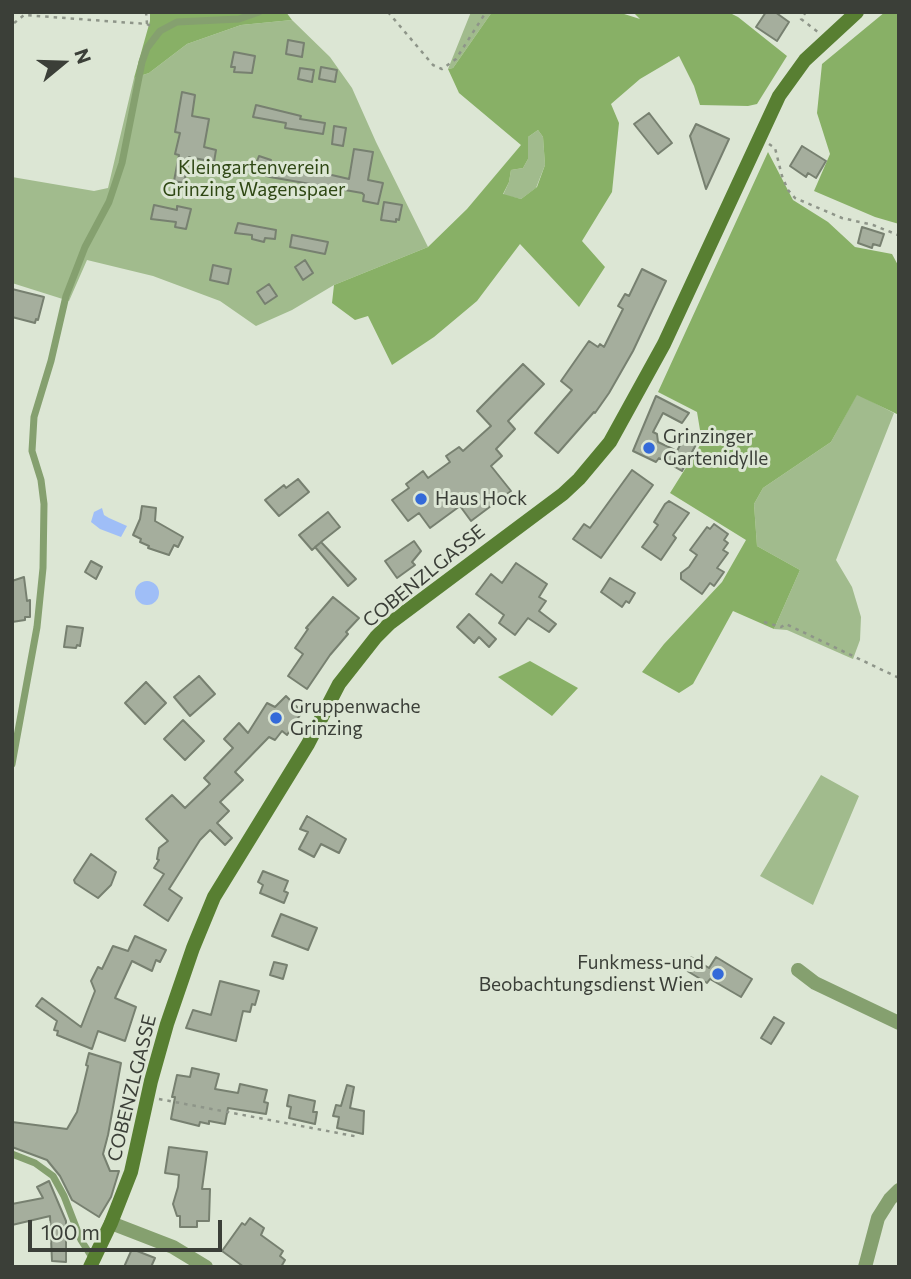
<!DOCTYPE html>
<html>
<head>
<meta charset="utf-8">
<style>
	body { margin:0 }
	#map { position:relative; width:911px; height:1279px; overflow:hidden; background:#dce6d4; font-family:Commissioner,sans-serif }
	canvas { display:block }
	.frame { position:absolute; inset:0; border:14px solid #3b3f38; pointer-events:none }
	.north { position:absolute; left:28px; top:28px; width:70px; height:70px; -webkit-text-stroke:5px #dce6d4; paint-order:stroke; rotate:71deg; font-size:19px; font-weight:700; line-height:28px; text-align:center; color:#3b3f38 }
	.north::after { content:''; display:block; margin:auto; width:24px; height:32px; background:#3b3f38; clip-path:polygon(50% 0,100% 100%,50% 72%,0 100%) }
	.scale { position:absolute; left:28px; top:1220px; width:194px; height:32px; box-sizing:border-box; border:4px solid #3b3f38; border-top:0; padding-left:9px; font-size:21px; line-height:24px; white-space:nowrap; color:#3b3f38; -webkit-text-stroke:5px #dce6d4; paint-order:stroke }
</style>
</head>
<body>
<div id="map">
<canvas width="911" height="1279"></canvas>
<div class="frame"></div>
<div class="north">N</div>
<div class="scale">100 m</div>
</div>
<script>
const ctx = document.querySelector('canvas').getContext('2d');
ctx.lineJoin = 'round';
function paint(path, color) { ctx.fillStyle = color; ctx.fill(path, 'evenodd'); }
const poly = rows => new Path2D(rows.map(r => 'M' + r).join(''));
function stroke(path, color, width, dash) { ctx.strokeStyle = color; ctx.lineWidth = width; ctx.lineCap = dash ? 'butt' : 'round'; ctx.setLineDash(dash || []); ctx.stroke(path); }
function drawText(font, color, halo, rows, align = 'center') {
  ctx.font = font + ' Commissioner,sans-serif'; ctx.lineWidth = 6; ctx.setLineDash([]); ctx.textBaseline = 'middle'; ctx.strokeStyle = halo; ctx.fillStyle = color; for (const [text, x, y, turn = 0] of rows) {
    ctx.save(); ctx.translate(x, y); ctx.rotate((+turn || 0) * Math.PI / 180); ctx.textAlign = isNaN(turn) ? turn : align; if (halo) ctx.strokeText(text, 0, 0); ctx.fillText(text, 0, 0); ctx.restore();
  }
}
paint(poly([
	[471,12,492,12,453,68,448,69],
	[292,20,330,57,352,88,376,142,428,247,334,285,292,310,256,326,220,301,153,276,87,260,69,301,12,283,12,177,94,191,108,188,134,78,149,73,187,44,241,25],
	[538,130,543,137,545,165,536,188,521,199,503,195,509,182,511,170,523,168,528,159,528,137],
	[857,394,894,413,836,560,852,587,861,617,860,640,853,659,787,630,774,629,800,570,757,546,754,504,763,488,831,442],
	[821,775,859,796,813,905,760,876]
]), '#a1bb8d');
paint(poly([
	[150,12,286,12,292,20,241,25,187,44,149,73,134,78,150,21],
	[492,12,633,12,621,13,640,19,633,12,728,12,738,17,787,56,757,104,748,106,700,105,694,86,679,56,640,79,611,104,619,123,612,192,582,241,605,267,579,307,520,244,477,301,434,337,392,365,368,316,355,320,332,303,334,285,428,247,467,209,521,145,459,93,448,69,453,68],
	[538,130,543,137,545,165,537,187,521,199,503,194,509,182,511,170,523,168,528,159,528,137],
	[885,12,899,12,899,224,875,217,814,191,830,154,817,113,822,64],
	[768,152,793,200,828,222,855,247,892,254,899,267,899,415,857,395,831,442,763,488,754,504,757,546,800,570,774,629,733,611,693,684,679,693,642,672,664,644,722,582,746,540,670,493,702,442,697,412,658,392],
	[530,661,578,688,552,716,498,677]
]), '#88b066');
paint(poly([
	[102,508,104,515,109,518,127,526,121,537,100,529,91,522,94,512],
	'135 593a12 12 0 1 1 24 0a12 12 0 1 1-24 0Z'
]), '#9fbef7');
const building = poly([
	[766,12,775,12,789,22,777,41,756,27,766,12],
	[288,40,304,43,302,57,286,54,288,40],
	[234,52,255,56,252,73,234,72,235,67,231,67,234,52],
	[321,67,337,70,335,82,319,79,321,67],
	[300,68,314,70,312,82,298,79,300,68],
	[182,92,195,95,192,116,209,119,204,147,216,150,214,162,189,157,184,183,174,181,179,155,175,154,180,133,175,132,182,92],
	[256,105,301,116,300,119,325,123,323,134,285,128,286,123,253,117,256,105],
	[649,113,672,143,658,154,634,124,649,113],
	[696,124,729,139,706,189,690,136,696,124],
	[334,126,346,128,343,146,332,144,334,126],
	[802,146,826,161,816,178,808,173,806,177,790,166,802,146],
	[354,149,373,152,368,180,383,183,378,204,363,201,364,195,362,193,270,177,242,169,243,162,256,164,259,156,271,160,269,166,310,172,310,170,349,179,354,149],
	[384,202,402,205,399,220,396,219,396,222,381,220,384,202],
	[154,205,177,210,177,206,191,209,186,229,175,227,176,222,151,219,154,205],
	[238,223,276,230,275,239,265,238,264,242,252,239,252,235,235,233,238,223],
	[862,227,884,234,880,246,873,244,872,248,858,243,862,227],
	[292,235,328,242,325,254,290,247,292,235],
	[305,260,313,273,303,280,295,267,305,260],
	[213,265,231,269,228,284,210,280,213,265],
	[642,269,666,281,633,351,609,393,595,413,594,412,558,453,535,433,572,390,561,381,589,341,598,347,600,344,604,347,623,309,618,306,625,294,629,296,642,269],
	[269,284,277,296,265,304,257,292,269,284],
	[12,289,44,297,38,320,36,319,35,323,12,317,12,289],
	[523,364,544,384,508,421,515,429,496,449,502,456,491,466,511,491,471,521,460,506,430,528,419,513,408,521,392,500,409,488,406,484,423,471,428,478,450,462,446,456,459,447,463,451,491,426,477,411,523,364],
	[656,396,689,413,682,423,663,413,653,432,657,434,658,442,677,451,688,430,700,437,682,471,659,458,656,462,633,451,656,396],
	[632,470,653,485,601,558,573,539,584,524,590,528,632,470],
	[298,479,309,492,279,516,265,500,284,485,286,488,298,479],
	[669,501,689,513,673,535,676,538,661,560,642,547,658,525,654,522,665,504,669,501],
	[142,506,156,508,155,521,183,537,178,547,174,545,169,555,148,548,149,546,140,542,141,539,133,535,140,519,142,506],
	[328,512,340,527,321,542,356,579,348,586,315,547,320,543,312,550,299,535,328,512],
	[714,524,728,534,724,540,728,543,723,550,728,553,717,568,724,572,714,586,710,583,702,594,681,579,681,573,689,567,697,555,690,550,707,527,710,529,714,524],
	[414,541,421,551,412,562,415,565,397,578,385,561,414,541],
	[91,561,102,567,96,579,85,572,91,561],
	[516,563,547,584,539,597,546,601,539,611,556,624,549,632,528,618,515,635,499,623,504,615,476,594,491,574,502,583,516,563],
	[24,577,27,601,30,600,30,617,25,617,25,620,12,622,12,581,24,577],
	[610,578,635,593,629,603,626,601,622,607,601,592,610,578],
	[333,597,359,618,346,632,348,634,330,655,307,689,288,676,303,654,295,648,308,629,306,628,333,597],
	[469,614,496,639,489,647,479,637,474,643,457,627,469,614],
	[67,626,83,628,80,646,77,645,76,648,64,647,67,626],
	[199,676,215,694,190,716,174,697,199,676],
	[146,682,166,703,145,724,125,703,146,682],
	[286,696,302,712,287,735,282,731,275,740,269,737,235,772,243,780,220,802,229,811,217,823,232,838,225,845,210,830,200,840,169,889,182,898,168,921,144,905,164,874,154,868,159,860,157,859,159,848,168,841,146,819,172,795,185,808,210,784,204,778,233,748,224,739,239,723,248,733,267,703,275,707,286,696],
	[183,720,204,741,185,760,164,739,183,720],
	[307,816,346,839,339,853,321,844,314,857,299,849,308,832,300,829,307,816],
	[91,854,116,872,111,885,98,898,75,883,74,880,91,854],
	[263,871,288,881,284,891,288,893,284,903,260,893,263,885,258,882,263,871],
	[281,914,317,928,308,950,272,936,281,914],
	[135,936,166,950,160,962,156,960,152,971,132,961,115,998,136,1007,125,1041,98,1031,92,1049,57,1035,58,1031,54,1030,57,1021,36,1006,42,998,81,1027,95,991,91,981,98,967,102,969,113,946,128,951,135,936],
	[691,957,709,968,716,957,752,979,741,997,710,979,707,983,684,969,691,957],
	[274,962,287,965,283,979,270,975,274,962],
	[220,981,259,991,255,1005,252,1004,250,1012,243,1011,236,1041,186,1028,193,1010,211,1015,220,981],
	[774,1017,784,1023,771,1044,761,1038,774,1017],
	[89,1053,121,1063,108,1135,103,1154,110,1171,119,1171,111,1197,99,1217,72,1200,60,1176,47,1160,12,1147,12,1122,67,1129,77,1112,88,1066,86,1065,89,1053],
	[192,1068,219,1074,215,1089,238,1093,240,1084,267,1090,264,1102,268,1103,266,1114,228,1108,225,1124,209,1121,209,1124,200,1122,199,1126,171,1119,175,1097,172,1097,177,1075,190,1077,192,1068],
	[347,1085,354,1087,350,1108,364,1111,363,1134,337,1128,339,1117,333,1116,336,1105,341,1106,347,1085],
	[289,1095,315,1101,313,1112,317,1112,315,1124,289,1118,291,1107,287,1106,289,1095],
	[169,1147,207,1152,202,1189,210,1189,209,1221,197,1221,197,1227,180,1227,180,1216,177,1216,173,1204,178,1187,179,1175,165,1173,169,1147],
	[49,1181,66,1221,66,1262,52,1261,50,1216,12,1225,12,1204,43,1198,37,1187,49,1181],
	[250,1218,264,1228,261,1235,283,1251,280,1256,285,1260,281,1267,244,1267,222,1251,242,1223,245,1225,250,1218],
	[132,1249,155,1258,151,1267,124,1267,132,1249]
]);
paint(building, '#a5ae9d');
stroke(building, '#778070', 2);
stroke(poly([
	[12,12,13,23],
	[146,12,147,24],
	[388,12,433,65,442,69,456,59,486,12],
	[806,12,801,19,818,32],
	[12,31,13,24,24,15,147,24,152,27],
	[769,144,775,148,782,176,788,190,795,198,842,218,873,225,898,235],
	[764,622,781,627,786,624,899,678],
	[159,1099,359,1137]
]), '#8e9589', 2.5, [3.5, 5]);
stroke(poly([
	[12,764,37,627,43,568,44,504,41,480,32,451,34,417,51,361,66,296,85,247,109,202,122,163,142,62,147,48,160,31,177,22,239,19,259,12],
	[12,1154,35,1163,53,1176,64,1196,81,1240,93,1259]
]), '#85a06f', 7);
stroke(poly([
	[798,970,815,983,899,1023],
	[111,1223,173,1247,206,1267],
	[865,1267,878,1218,890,1199,899,1190]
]), '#85a06f', 14);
stroke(poly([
	[90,1267,111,1223,131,1172,151,1081,167,1024,193,948,214,897,308,744,339,684,376,637,389,624,563,494,579,479,610,442,664,344,779,96,805,60,857,12]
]), '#587f32', 14);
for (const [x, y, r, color] of [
	[649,448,7,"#346ad9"],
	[421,499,7,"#346ad9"],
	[276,718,7,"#346ad9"],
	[718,974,7,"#346ad9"]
]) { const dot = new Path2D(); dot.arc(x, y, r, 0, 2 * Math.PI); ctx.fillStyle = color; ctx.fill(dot); stroke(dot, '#dce6d4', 2.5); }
drawText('19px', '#2f4814', '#dce6d4', [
	["Kleingartenverein",254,168],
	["Grinzing Wagenspaer",254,190]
]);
drawText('19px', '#3b3f38', '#dce6d4', [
	["Grinzinger",663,437],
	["Gartenidylle",663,459],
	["Haus Hock",435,499],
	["Gruppenwache",290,707],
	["Grinzing",290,729],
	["Funkmess-und",704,963,"right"],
	["Beobachtungsdienst Wien",704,985,"right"]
], 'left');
drawText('19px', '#3b3f38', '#dce6d4', [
	["COBENZLGASSE",424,576,-39],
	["COBENZLGASSE",132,1088,-76]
]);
</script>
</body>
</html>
